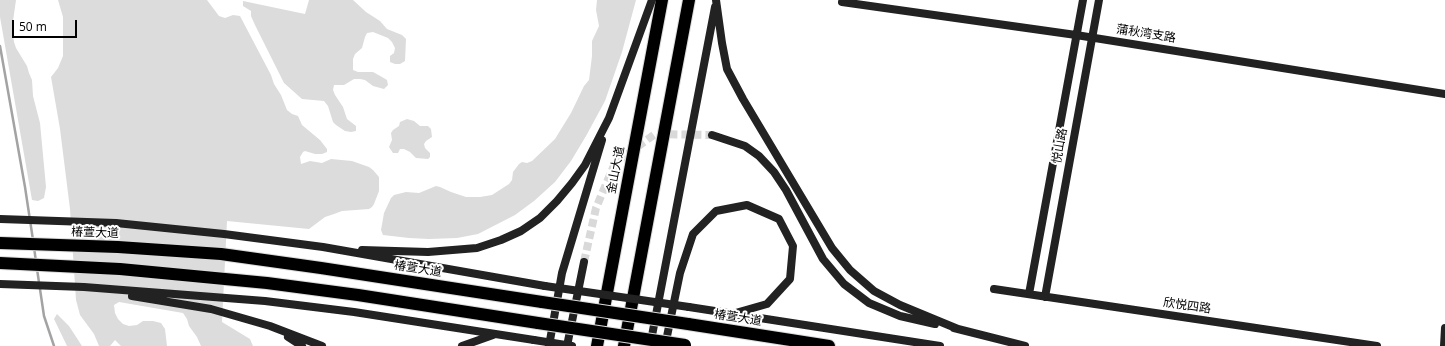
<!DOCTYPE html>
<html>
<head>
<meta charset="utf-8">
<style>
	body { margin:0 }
	#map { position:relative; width:1445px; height:346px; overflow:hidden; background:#fff; font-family:"Open Sans",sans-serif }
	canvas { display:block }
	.scale { position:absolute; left:12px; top:20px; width:65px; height:18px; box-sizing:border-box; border:2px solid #000; border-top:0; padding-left:5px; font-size:12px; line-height:14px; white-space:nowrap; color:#000; -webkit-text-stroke:3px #fff; paint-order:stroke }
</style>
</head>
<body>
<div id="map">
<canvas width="1445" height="346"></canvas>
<div class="scale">50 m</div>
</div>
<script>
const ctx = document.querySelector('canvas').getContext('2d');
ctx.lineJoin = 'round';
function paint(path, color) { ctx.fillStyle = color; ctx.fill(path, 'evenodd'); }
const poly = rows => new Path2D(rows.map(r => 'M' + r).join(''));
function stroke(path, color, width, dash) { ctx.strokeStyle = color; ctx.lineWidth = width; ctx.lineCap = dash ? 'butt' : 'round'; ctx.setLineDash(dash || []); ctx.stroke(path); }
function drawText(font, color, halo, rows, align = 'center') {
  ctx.font = font + ' "Open Sans","Noto Sans SC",sans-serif'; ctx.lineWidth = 4; ctx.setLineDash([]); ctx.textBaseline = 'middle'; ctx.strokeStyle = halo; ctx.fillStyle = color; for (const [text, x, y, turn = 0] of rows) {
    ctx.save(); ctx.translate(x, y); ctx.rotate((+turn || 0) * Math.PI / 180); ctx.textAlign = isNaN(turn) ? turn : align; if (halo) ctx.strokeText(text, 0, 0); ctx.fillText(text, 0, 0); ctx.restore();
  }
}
paint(poly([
	[0,0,16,0,12,28,14,42,16,48,27,66,29,73,32,80,33,96,40,123,46,187,44,198,38,201,32,200,0,17],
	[58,0,207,0,219,16,225,18,233,15,240,16,271,75,274,84,281,95,287,110,292,114,298,116,302,125,320,140,327,149,327,152,322,154,315,154,305,151,303,152,300,157,301,164,310,161,322,163,331,159,352,161,369,167,373,170,379,177,379,191,374,204,372,207,369,209,342,211,334,214,325,217,309,229,227,221,222,322,250,339,253,346,201,346,197,337,189,326,187,319,183,313,119,302,114,305,115,313,118,319,123,324,129,326,137,325,143,321,153,321,161,323,165,329,167,346,121,346,115,340,110,346,99,346,94,334,80,315,76,300,70,209,60,129,51,77,58,68,63,56,63,17],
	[309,0,353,0,366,12,380,21,387,29,402,35,406,39,405,61,400,64,395,64,390,62,390,56,394,53,395,48,392,42,388,38,373,32,367,33,365,37,362,48,355,54,353,59,353,70,358,72,373,72,382,77,387,80,388,85,384,89,373,86,365,80,360,79,354,79,344,85,334,85,333,90,335,95,343,107,347,119,356,126,356,131,351,132,345,131,336,125,333,122,328,106,324,101,302,99,284,83,255,25,251,16,251,11,243,6,243,1,305,14],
	[597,0,636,0,622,52,605,101,586,136,571,161,555,182,534,201,515,215,478,234,457,238,429,239,409,238,383,235,381,230,384,213,391,198,394,195,406,192,419,193,436,186,440,187,451,192,466,197,480,197,492,195,509,184,512,180,513,172,519,164,522,162,527,163,532,161,555,139,571,113,584,86,589,80,592,56,592,41,599,26,596,10],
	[407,119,414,121,420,126,428,126,431,129,432,137,426,141,424,144,425,148,430,153,430,157,428,159,416,158,410,152,404,149,400,149,398,153,393,153,389,147,392,140,391,133,393,130,399,126,400,122],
	[57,314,69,326,82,346,67,346,54,319]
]), '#dcdcdc');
stroke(poly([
	[0,46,25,187,33,240],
	[34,247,36,262],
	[37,269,44,316,54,346]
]), '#a3a3a3', 2.5);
stroke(poly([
	[584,262,596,208,615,163,655,134,712,135]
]), '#d9d9d9', 8, [8, 4]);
const highway = poly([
	[0,243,118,247,221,254,321,268,542,302],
	[0,263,120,269,267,283,358,295,538,323],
	[688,324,829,346],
	[597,346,662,0],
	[624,346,689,0]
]);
stroke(highway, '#dbdbdb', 14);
stroke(poly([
	[716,0,722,43,727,69,743,99,832,248,850,270,874,291,900,305,958,329],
	[842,2,1076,35,1445,94],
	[712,135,745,146,759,156,774,172,786,190,823,259,844,284,869,303,900,316,935,324],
	[0,219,116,223,224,234,323,247,545,286],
	[362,250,428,252,477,248,501,240,521,231,540,218,557,201,572,183,585,165,609,118,652,0],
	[0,284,84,287,265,301,354,312,534,340],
	[994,289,1377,346],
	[1029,294,1083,0],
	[132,296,211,309,270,326,322,346],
	[1045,297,1099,0],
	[689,307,940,346],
	[954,328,1025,346],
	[288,337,302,346],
	[462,346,493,335],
	[549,346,562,273,602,140],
	[567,346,584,262],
	[650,346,715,7],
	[665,346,680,273,693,234,716,211,747,205,779,219,793,246,790,279,767,304,732,314],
	[1444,346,1445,328]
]), '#222', 8);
stroke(highway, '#000', 12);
const highwayBridge = poly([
	[542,302,688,324],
	[538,323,685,345]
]);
stroke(highwayBridge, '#dbdbdb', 14, []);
stroke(poly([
	[545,286,689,307],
	[534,340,572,346]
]), '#222', 8);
stroke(highwayBridge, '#000', 12);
drawText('12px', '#000', '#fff', [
	["蒲秋湾支路",1146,34,9],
	["悦山路",1060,146,-80],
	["金山大道",616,170,-79],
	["椿萱大道",95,233,2],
	["椿萱大道",418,269,9],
	["欣悦四路",1187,306,8],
	["椿萱大道",738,318,9]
]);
</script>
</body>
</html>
